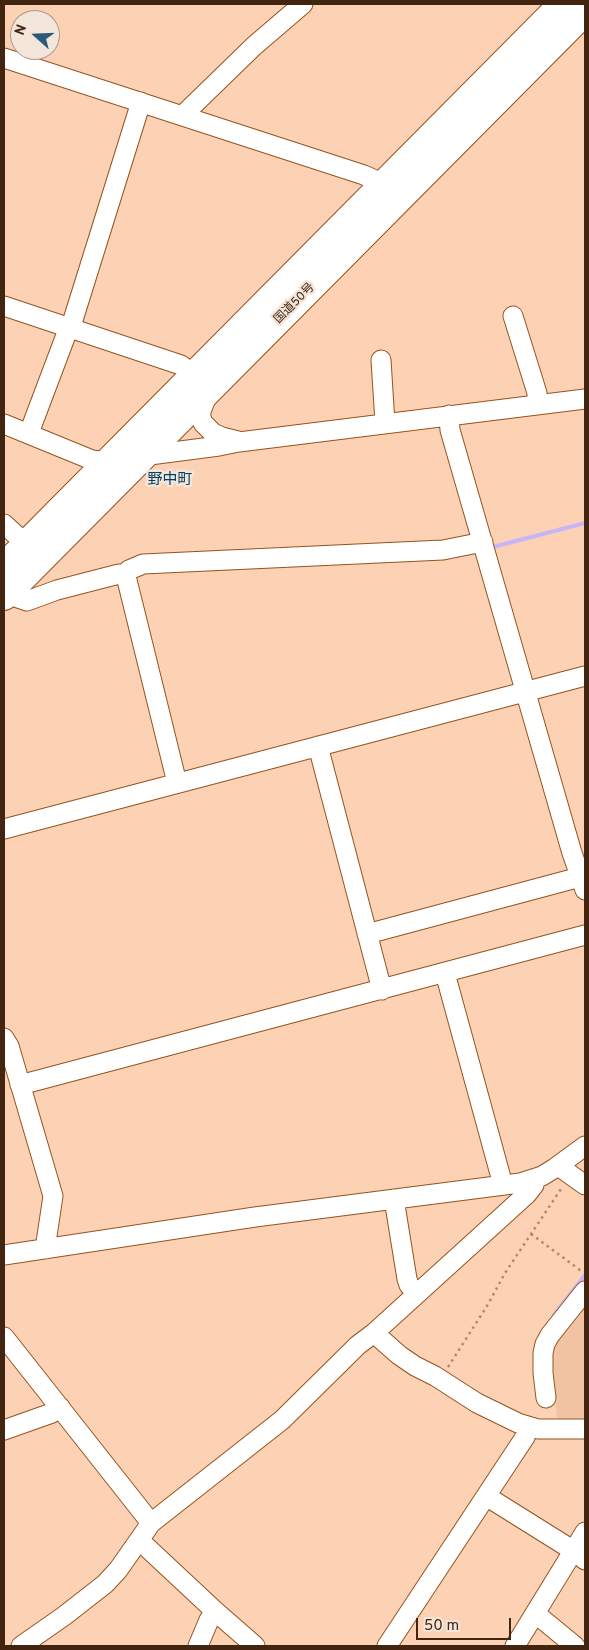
<!DOCTYPE html>
<html>
<head>
<meta charset="utf-8">
<style>
	body { margin:0 }
	#map { position:relative; width:589px; height:1650px; overflow:hidden; background:#fdd1b3; font-family:Overpass,sans-serif }
	canvas { display:block }
	.frame { position:absolute; inset:0; border:5px solid #412510; pointer-events:none }
	.north { position:absolute; left:10px; top:10px; width:50px; height:50px; box-sizing:border-box; background:#f4e5db; border:1px solid #ac988a; border-radius:50%; rotate:290deg; font-size:14px; font-weight:700; line-height:20px; text-align:center; color:#412510 }
	.north::after { content:''; display:block; margin:auto; width:18px; height:22px; background:#2a5c7a; clip-path:polygon(50% 0,100% 100%,50% 72%,0 100%) }
	.scale { position:absolute; left:416px; top:1618px; width:95px; height:22px; box-sizing:border-box; border:2px solid #412510; border-top:0; padding-left:6px; font-size:15px; line-height:18px; white-space:nowrap; color:#412510; -webkit-text-stroke:4px #f4e5db; paint-order:stroke }
</style>
</head>
<body>
<div id="map">
<canvas width="589" height="1650"></canvas>
<div class="frame"></div>
<div class="north">N</div>
<div class="scale">50 m</div>
</div>
<script>
const ctx = document.querySelector('canvas').getContext('2d');
ctx.lineJoin = 'round';
function paint(path, color) { ctx.fillStyle = color; ctx.fill(path, 'evenodd'); }
const poly = rows => new Path2D(rows.map(r => 'M' + r).join(''));
function stroke(path, color, width, dash) { ctx.strokeStyle = color; ctx.lineWidth = width; ctx.lineCap = dash ? 'butt' : 'round'; ctx.setLineDash(dash || []); ctx.stroke(path); }
function drawText(font, color, halo, rows, align = 'center') {
  ctx.font = font + ' Overpass,"Noto Sans JP",sans-serif'; ctx.lineWidth = 5; ctx.setLineDash([]); ctx.textBaseline = 'middle'; ctx.strokeStyle = halo; ctx.fillStyle = color; for (const [text, x, y, turn = 0] of rows) {
    ctx.save(); ctx.translate(x, y); ctx.rotate((+turn || 0) * Math.PI / 180); ctx.textAlign = isNaN(turn) ? turn : align; if (halo) ctx.strokeText(text, 0, 0); ctx.fillText(text, 0, 0); ctx.restore();
  }
}
paint(poly([
	[585,1300,585,1424,558,1424,550,1358,558,1333]
]), '#f1c3a2');
stroke(poly([
	[489,548,585,523],
	[554,1315,585,1275]
]), '#c8b5f8', 4);
const minor = poly([
	[4,58,364,175,393,188],
	[183,115,254,46,303,4],
	[4,306,181,365,194,375],
	[513,316,537,393,537,404],
	[381,360,385,423],
	[208,393,200,414,203,423,213,433,222,437,238,441],
	[449,415,450,430,572,853,585,890],
	[4,424,92,460,108,462,115,460],
	[29,433,69,327,73,320,141,102],
	[142,456,219,446,239,442,585,399],
	[4,524,26,544],
	[124,575,129,570,143,564,443,550,483,542],
	[11,589,18,598,27,601,57,590,119,574,123,574,126,576,177,783],
	[318,746,382,990],
	[4,829,585,676],
	[367,934,580,877],
	[445,973,503,1185],
	[4,1038,9,1046,53,1196,45,1249],
	[20,1085,585,935],
	[561,1165,564,1170,585,1185],
	[394,1199,407,1279,409,1285,416,1293],
	[4,1255,255,1217,520,1183,542,1176,555,1168,585,1146],
	[374,1333,399,1355,415,1366,435,1376,477,1403,518,1423,538,1429,585,1429],
	[4,1337,151,1523],
	[546,1398,543,1373,543,1353,545,1344,550,1335,585,1291],
	[4,1430,52,1413,60,1407],
	[486,1496,574,1551,585,1560],
	[139,1540,215,1611,255,1646],
	[536,1614,575,1646],
	[21,1646,64,1616,105,1584,118,1570,151,1523,282,1420,358,1345,374,1333,527,1194,534,1185,533,1179],
	[198,1646,209,1620,215,1611],
	[387,1646,525,1437,529,1427],
	[515,1646,585,1532]
]);
const highway = poly([
	[4,567,563,4],
	[4,596,585,11]
]);
stroke(minor, '#93541f', 21);
stroke(highway, '#93541f', 30);
stroke(poly([
	[531,1234,580,1270,585,1270],
	[448,1367,487,1306,505,1273,563,1186]
]), '#af8a70', 2.5, [2.5, 4]);
stroke(minor, '#fff', 19);
stroke(highway, '#fff', 28);
drawText('12px', '#412510', '#f4e5db', [
	["国道50号",295,304,-45]
]);
drawText('15px', '#004261', '#f4e5db', [
	["野中町",170,481]
]);
</script>
</body>
</html>
